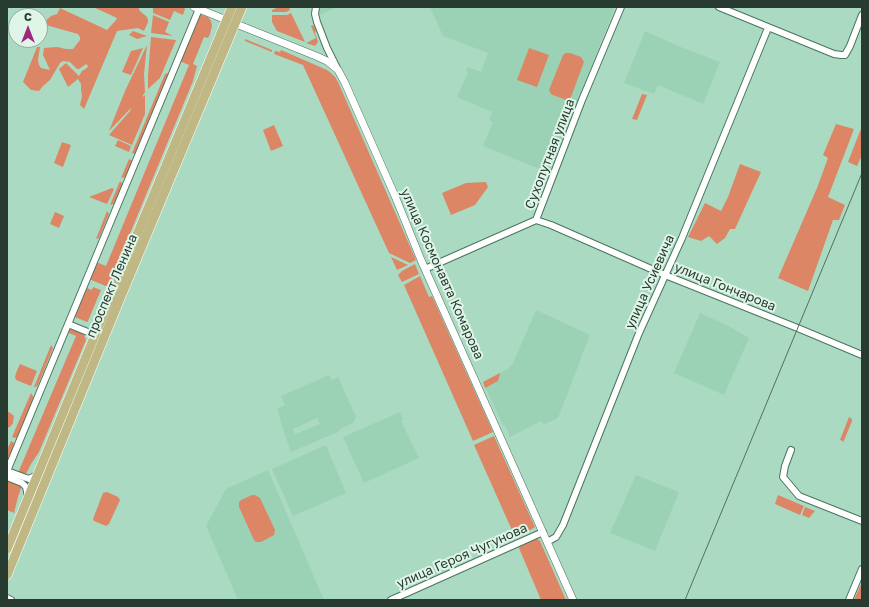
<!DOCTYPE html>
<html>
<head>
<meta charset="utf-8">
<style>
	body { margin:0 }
	#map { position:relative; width:869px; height:607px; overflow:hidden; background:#abdac2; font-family:"Golos Text",sans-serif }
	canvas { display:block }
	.frame { position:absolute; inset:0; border:8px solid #283b31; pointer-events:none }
	.north { position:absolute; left:8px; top:8px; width:40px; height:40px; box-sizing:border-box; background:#def5e8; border:1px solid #95ab9f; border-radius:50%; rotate:0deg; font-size:11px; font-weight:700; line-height:16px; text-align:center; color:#283b31 }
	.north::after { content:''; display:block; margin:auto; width:14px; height:18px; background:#a0277e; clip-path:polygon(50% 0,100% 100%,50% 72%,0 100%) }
</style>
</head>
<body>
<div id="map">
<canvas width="869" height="607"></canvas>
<div class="frame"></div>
<div class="north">С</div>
</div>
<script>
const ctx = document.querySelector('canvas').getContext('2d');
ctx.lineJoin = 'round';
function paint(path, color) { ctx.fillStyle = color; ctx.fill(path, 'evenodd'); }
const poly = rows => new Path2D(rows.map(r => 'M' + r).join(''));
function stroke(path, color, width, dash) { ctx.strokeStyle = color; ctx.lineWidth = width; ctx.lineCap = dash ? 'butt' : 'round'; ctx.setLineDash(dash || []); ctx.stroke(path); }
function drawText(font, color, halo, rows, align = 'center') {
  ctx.font = font + ' "Golos Text",sans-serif'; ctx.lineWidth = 4; ctx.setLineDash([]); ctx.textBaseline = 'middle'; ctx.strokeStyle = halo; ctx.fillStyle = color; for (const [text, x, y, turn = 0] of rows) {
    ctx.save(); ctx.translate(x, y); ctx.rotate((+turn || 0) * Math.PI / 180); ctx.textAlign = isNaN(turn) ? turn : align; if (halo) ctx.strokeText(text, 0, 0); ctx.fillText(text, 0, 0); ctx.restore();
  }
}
paint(poly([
	[319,7,338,7,319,15,318,12],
	[430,7,615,7,549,173,483,146,493,122,489,120,492,112,457,97,468,72,466,70,468,67,481,72,488,53,443,36],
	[645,31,683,48,720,62,703,104,658,85,654,94,624,83],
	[536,310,590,335,558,418,543,425,541,421,510,437,505,425,503,425,483,382,508,369,513,363],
	[700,313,727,325,749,338,724,395,674,373],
	[329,375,332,380,338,377,356,417,353,423,340,429,338,432,291,452,284,432,277,409,285,405,281,396],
	[317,418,320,424,295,434,293,429],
	[400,412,403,419,401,421,419,458,364,483,343,437],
	[326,445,346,493,293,516,272,469],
	[268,470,324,600,238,600,206,526,226,489],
	[636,475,679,492,655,551,610,533]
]), '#9bd2b5');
paint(poly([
	[93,7,138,7,140,11,146,16,148,19,148,22,144,31,138,28,117,31,84,109,80,105,82,96,81,90,81,84,78,79,68,87,59,69,66,63,79,76,82,71,87,68,88,66,86,64,79,69,77,69,70,62,63,61,60,63,50,80,43,86,39,91,31,90,23,82,37,47,40,47,38,60,39,65,41,68,50,70,43,55,44,48,57,47,66,49,73,49,80,40,80,37,78,34,46,25,43,23,51,16,57,14,60,8,107,30,116,20,117,18],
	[153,7,183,7,185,9,183,15,174,11,170,20,153,13],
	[279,7,289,7,290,10,286,12,272,12,272,10],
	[291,13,305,42,277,31,272,22,272,15,287,15],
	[153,15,169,22,165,32,173,36,151,33],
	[200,15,202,15,208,17,211,21,212,26,210,34,208,38,204,37,193,64,197,66,193,81,108,287,89,279,96,262,106,266,189,65,180,61,198,17],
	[312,25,314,26,316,30,315,33,318,42,315,46,306,43,316,38,311,26],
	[133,31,147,36,137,39,129,35],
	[151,37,176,40,160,78,148,89,148,75],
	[245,39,272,50,272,52,245,41],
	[147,45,144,74,145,92,143,95,143,97,145,95,145,114,132,145,109,135,130,111,131,108,109,131,125,91],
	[143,48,131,75,122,72,131,51],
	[529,48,549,55,537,87,517,80],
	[281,50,327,70,331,73,335,77,338,82,416,260,410,263,389,253,303,65,274,54,275,51,280,52],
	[566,53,570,53,581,57,584,62,571,97,568,99,566,100,553,95,551,94,549,90,563,55],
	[169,73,135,154,132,153,165,74],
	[642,94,647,95,637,120,632,119],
	[836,124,854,129,828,197,845,205,839,220,833,220,808,291,778,278,817,188,828,158,823,155],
	[274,125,283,146,271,151,263,130],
	[862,126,862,155,857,166,848,162],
	[118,140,131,146,129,152,115,146],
	[62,142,71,145,63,167,54,163],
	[129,159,133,161,126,177,121,178],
	[740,164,761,172,735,229,730,229,725,238,717,244,709,236,701,241,688,237,705,203,721,211,728,197],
	[120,181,122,183,122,186,114,204,110,205],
	[486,182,488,187,475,205,451,215,442,193,466,183],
	[112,188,114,189,107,204,89,197],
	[107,211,109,214,99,238,96,239],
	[55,212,64,216,59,228,50,224],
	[391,257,408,265,397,270],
	[415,264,419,274,402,282,398,275,402,271],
	[420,276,429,297,432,296,493,432,473,441,404,285],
	[93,287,101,290,88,321,87,322,75,317,74,315,83,295,84,295,87,288,92,290],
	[71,329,82,333,84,335,86,340,39,452,31,464,26,474,18,473,76,336,67,332],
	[51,345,53,348,38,385,36,387,34,387],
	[20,364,37,371,31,386,16,380,15,377,16,373],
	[500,373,498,381,485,388,483,382],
	[31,393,34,398,18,437,15,438,12,437],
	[7,412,9,412,14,416,13,423,10,427,7,428],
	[849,417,852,419,852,421,843,443,843,441,840,440],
	[494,436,535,527,530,530,515,537,474,445],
	[11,441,14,443,15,445,10,456,9,457,7,456,7,450],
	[7,480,21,485,21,488,18,497,14,513,7,510],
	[107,492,118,497,120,500,109,524,106,526,94,521,93,519,103,493],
	[252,495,255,495,260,498,275,530,274,535,261,542,256,542,254,540,239,507,239,502,241,500],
	[778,495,804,506,800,515,775,504],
	[805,507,815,511,809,518,802,515],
	[536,538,540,541,566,600,541,600,519,548,521,545],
	[862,582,862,600,854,600]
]), '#dc8665');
const minor = poly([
	[316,7,315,14,317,22,327,48,337,68],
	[719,7,834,54,841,55,845,55,850,46,862,15],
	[536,220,551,225,665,275,800,329,862,355],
	[425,269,536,220,582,100,621,7],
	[68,324,95,335],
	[791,450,785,466,783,477,799,496,862,521],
	[37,475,29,479,7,471,199,9],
	[7,477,22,483,26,487,28,497],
	[547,542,556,537,563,525,639,333,682,238,768,28],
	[7,598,11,600],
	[391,600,543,532],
	[849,600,862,569]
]);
const tertiary = poly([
	[194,7,316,56,327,61,338,70,345,83,395,196,421,260,573,600]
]);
const primary = poly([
	[7,549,95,335,232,7],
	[7,575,119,301,242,7]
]);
stroke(minor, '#49755f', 8);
stroke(tertiary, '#49755f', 8);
stroke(primary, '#fff', 10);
stroke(minor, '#fff', 6);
stroke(tertiary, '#fff', 7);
stroke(primary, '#bfb884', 9);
stroke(poly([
	[685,600,862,173]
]), '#536f60', 1);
drawText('13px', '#283b31', '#def5e8', [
	["Сухопутная улица",550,154,-69],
	["улица Космонавта Комарова",442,274,66],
	["улица Усиевича",650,282,-66],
	["проспект Ленина",112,286,-67],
	["улица Гончарова",725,287,22],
	["улица Героя Чугунова",462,556,-24]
]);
</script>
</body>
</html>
